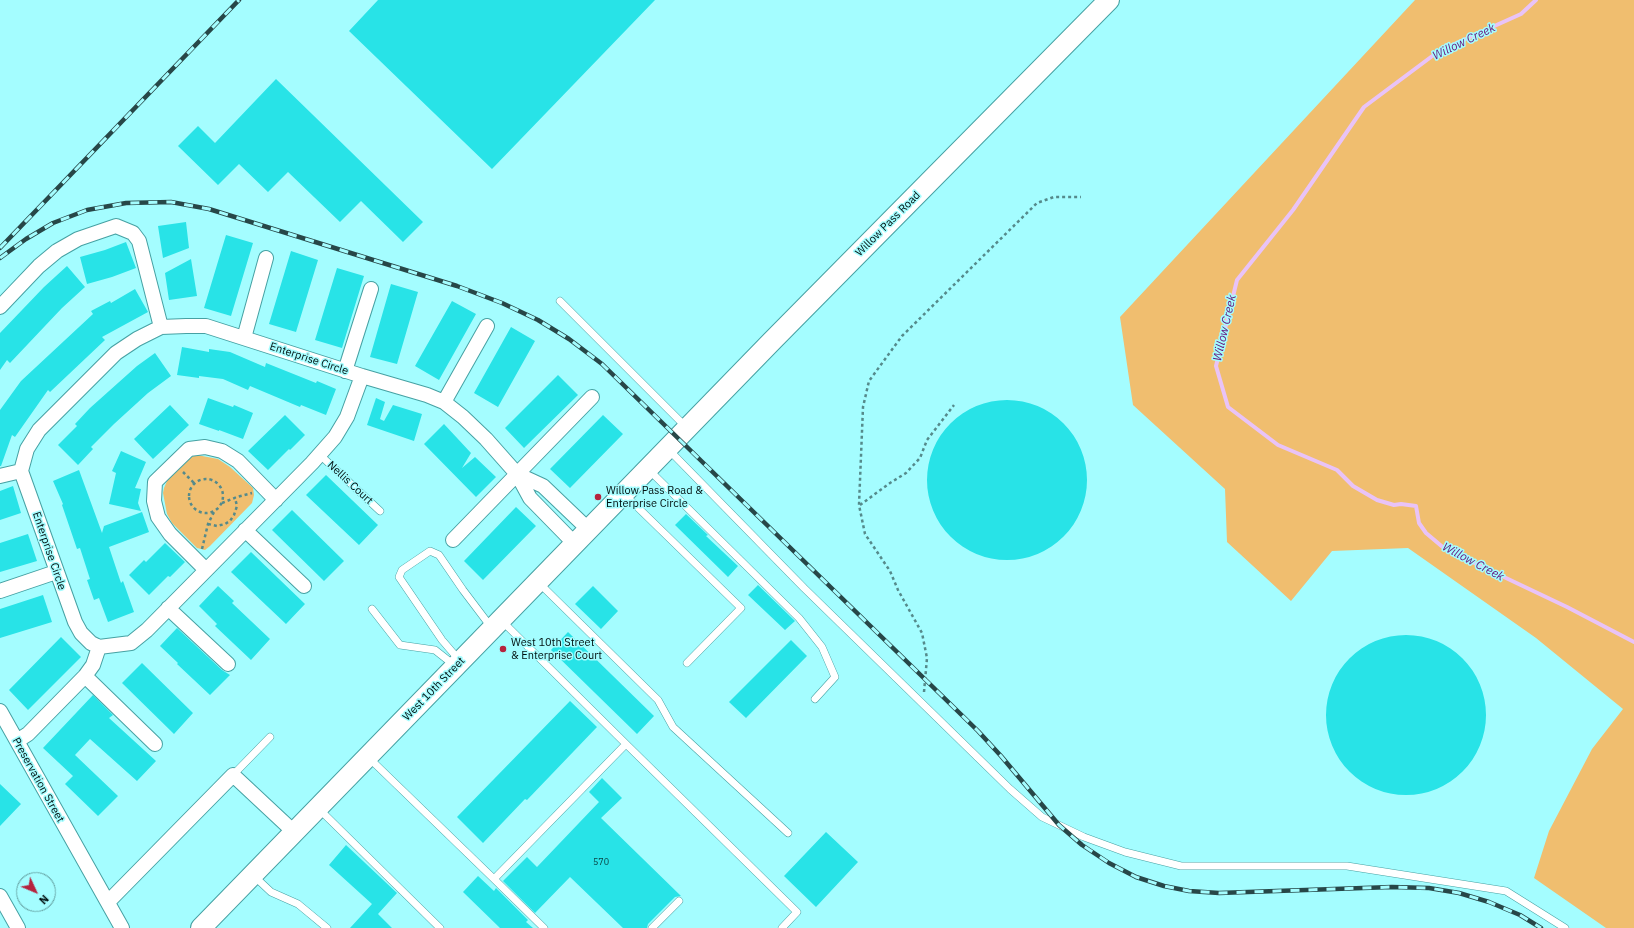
<!DOCTYPE html>
<html>
<head>
<meta charset="utf-8">
<style>
	body { margin:0 }
	#map { position:relative; width:1634px; height:928px; overflow:hidden; background:#a4fdff; font-family:"IBM Plex Sans",sans-serif }
	canvas { display:block }
	.north { position:absolute; left:16px; top:872px; width:40px; height:40px; box-sizing:border-box; background:#a4fdff; border:1px solid #629e9f; border-radius:50%; rotate:134deg; font-size:11px; font-weight:700; line-height:16px; text-align:center; color:#000f0f }
	.north::after { content:''; display:block; margin:auto; width:14px; height:18px; background:#b5233e; clip-path:polygon(50% 0,100% 100%,50% 72%,0 100%) }
</style>
</head>
<body>
<div id="map">
<canvas width="1634" height="928"></canvas>
<div class="north">N</div>
</div>
<script>
const ctx = document.querySelector('canvas').getContext('2d');
ctx.lineJoin = 'round';
function paint(path, color) { ctx.fillStyle = color; ctx.fill(path, 'evenodd'); }
const poly = rows => new Path2D(rows.map(r => 'M' + r).join(''));
function stroke(path, color, width, dash) { ctx.strokeStyle = color; ctx.lineWidth = width; ctx.lineCap = dash ? 'butt' : 'round'; ctx.setLineDash(dash || []); ctx.stroke(path); }
function drawText(font, color, halo, rows, align = 'center') {
  ctx.font = font + ' "IBM Plex Sans",sans-serif'; ctx.lineWidth = 3; ctx.setLineDash([]); ctx.textBaseline = 'middle'; ctx.strokeStyle = halo; ctx.fillStyle = color; for (const [text, x, y, turn = 0] of rows) {
    ctx.save(); ctx.translate(x, y); ctx.rotate((+turn || 0) * Math.PI / 180); ctx.textAlign = isNaN(turn) ? turn : align; if (halo) ctx.strokeText(text, 0, 0); ctx.fillText(text, 0, 0); ctx.restore();
  }
}
paint(poly([
	[1415,0,1634,0,1634,928,1606,928,1534,878,1549,831,1592,749,1623,709,1536,638,1408,548,1332,551,1291,601,1227,542,1225,489,1133,405,1120,317],
	[197,455,218,459,230,467,253,488,254,495,252,503,210,546,205,550,197,548,172,523,167,514,163,493,164,488,167,481,186,461,191,457]
]), '#f0be6f');
stroke(poly([
	[1536,0,1521,14,1439,51,1364,107,1293,210,1237,280,1216,366,1228,407,1278,445,1337,470,1353,486,1377,500,1394,505,1401,504,1416,506,1419,523,1426,533,1445,549,1567,607,1634,642]
]), '#e9c3f7', 4);
paint(poly([
	[378,0,655,0,492,169,349,31],
	[276,79,423,222,403,242,361,201,340,222,288,172,268,192,239,164,218,185,178,146,198,126,215,143],
	[186,222,189,248,163,258,158,226],
	[226,235,253,243,231,316,204,308],
	[126,242,136,268,112,277,87,284,80,257,105,250],
	[291,251,318,260,296,332,269,324],
	[191,259,197,296,169,300,165,273],
	[67,266,85,287,62,308,10,363,7,360,0,370,0,333,44,287],
	[337,268,364,276,342,348,315,340],
	[391,284,418,292,397,364,370,357],
	[135,289,148,312,102,337,105,340,50,392,48,390,15,437,12,435,1,466,0,466,0,410,21,381,93,314,91,311,110,301,111,303],
	[452,301,476,314,439,380,415,366],
	[511,327,535,341,498,407,474,393],
	[182,347,209,352,209,349,230,352,265,367,266,363,316,383,317,381,336,389,326,415,301,405,300,407,250,386,248,390,223,379,199,376,199,378,177,375],
	[155,353,171,376,148,393,114,424,91,447,93,449,78,465,58,445,77,426,75,424,90,408,137,366],
	[558,375,578,395,524,448,505,428],
	[208,398,233,407,234,405,253,413,243,439,219,430,219,431,199,424],
	[376,398,385,402,380,419,384,421,393,405,422,414,414,441,367,425],
	'927 480a80 80 0 1 1 160 0a80 80 0 1 1-160 0Z',
	[170,405,189,425,153,459,134,439],
	[285,415,305,435,290,450,289,449,268,470,248,451],
	[603,415,623,434,570,488,550,469],
	[444,424,471,453,462,468,475,457,496,477,476,497,424,444],
	[121,451,146,462,135,488,141,489,138,503,141,511,109,504,116,473,112,471],
	[79,470,102,533,104,526,142,512,149,532,109,547,121,583,123,581,134,612,108,622,99,598,94,600,87,580,90,579,80,548,77,549,62,505,63,504,53,481],
	[326,475,378,525,359,545,306,495],
	[13,486,21,513,0,520,0,491],
	[516,507,536,526,483,580,464,561],
	[292,510,344,561,324,581,272,530],
	[686,514,708,535,706,536,738,566,728,577,675,525],
	[28,534,37,561,0,572,0,543],
	[165,543,185,562,170,577,168,576,149,595,129,575,144,560,146,562],
	[251,552,305,604,286,624,231,572],
	[758,585,795,621,785,630,748,595],
	[218,586,234,601,232,603,270,639,251,660,215,626,217,624,199,606],
	[593,586,618,611,601,629,575,604],
	[43,595,52,622,0,638,0,609],
	[177,628,222,670,230,675,210,695,177,664,178,663,160,646],
	[568,632,654,716,637,734,551,650],
	'1326 715a80 80 0 1 1 160 0a80 80 0 1 1-160 0Z',
	[61,637,81,657,28,710,9,690],
	[791,640,807,656,746,718,729,702],
	[142,663,193,713,174,734,122,683],
	[93,695,113,715,109,718,156,761,137,781,90,739,75,755,118,796,98,816,65,784,73,776,43,748],
	[570,701,597,727,527,800,525,799,483,843,457,817],
	[602,778,622,798,601,818,681,896,675,897,648,924,647,928,623,928,570,877,535,913,503,881,527,857,537,867,599,802,589,792],
	[0,784,21,804,0,826],
	[826,832,858,862,816,907,784,876],
	[346,845,397,893,378,914,392,928,350,928,372,904,329,865],
	[478,876,494,891,496,888,528,920,526,922,533,928,500,928,463,892]
]), '#28e3e7');
const service = poly([
	[560,301,686,427],
	[668,449,804,588,1010,789,1042,817,1084,837,1125,852,1181,866,1347,866,1506,891,1565,928],
	[319,454,380,511],
	[648,469,799,618,822,647,835,677,815,699],
	[624,494,741,608,687,663],
	[538,582,658,700,673,727,788,833],
	[372,609,400,645,435,650,454,665],
	[460,661,442,640,399,577,402,570,430,551,439,555,463,590,491,627],
	[626,744,797,912,782,928],
	[368,757,494,879,626,744,502,621],
	[233,775,270,737],
	[318,808,440,928],
	[254,876,271,892,298,904,327,928],
	[494,879,544,928],
	[652,928,679,901]
]);
const minor = poly([
	[0,307,39,266,57,251,78,239,116,226,133,233,139,241,161,327],
	[186,326,206,326,362,376,347,417,335,437,312,463,147,630,131,643,99,647,91,643,81,633,75,622,21,471,27,449,39,430,116,353,137,339,161,327,186,326],
	[244,338,266,258],
	[345,371,371,289],
	[362,376,427,395,444,402,463,417,486,439,517,474,530,498,575,544],
	[444,402,487,326],
	[517,474,543,486,589,530],
	[0,476,21,471],
	[245,530,304,586],
	[453,540,592,397],
	[206,570,170,534,158,517,154,501,155,482,189,449,205,447,222,451,238,461,276,500],
	[0,591,56,572],
	[168,608,228,664],
	[85,676,155,744],
	[0,711,122,928],
	[17,741,28,734,85,676,93,665,99,647],
	[0,896,18,928],
	[108,902,233,775,294,832]
]);
const secondary = poly([
	[201,928,772,341,1109,0]
]);
stroke(service, '#46a1a3', 8);
stroke(minor, '#46a1a3', 16);
stroke(secondary, '#46a1a3', 22);
stroke(poly([
	[183,472,194,483],
	'189 496a17 17 0 1 1 34 0a17 17 0 1 1-34 0Z',
	[222,503,237,497,252,493],
	[860,505,890,483,906,473,920,458,927,440,954,405],
	[208,524,217,526,225,524,230,521,234,515,237,506,235,498],
	[202,549,208,524,214,512],
	[924,692,927,658,922,633,898,590,890,571,865,534,859,505,863,407,869,381,902,336,1037,203,1054,197,1081,197]
]), '#558a8b', 2.5, [3, 3]);
stroke(service, '#fff', 7);
stroke(minor, '#fff', 14);
stroke(secondary, '#fff', 20);
const rail = poly([
	[0,248,239,0],
	[0,258,26,239,53,223,87,210,126,203,171,202,209,209,457,286,502,303,538,320,569,339,602,364,978,731,1001,756,1059,825,1082,845,1109,863,1136,877,1164,886,1189,891,1219,893,1392,887,1429,888,1459,893,1489,902,1520,915,1541,928]
]);
stroke(rail, '#274748', 4.5);
stroke(rail, '#a4fdff', 3, [9]);
for (const [x, y, r, color] of [
	[598,497,4,"#b5233e"],
	[503,649,4,"#b5233e"]
]) { const dot = new Path2D(); dot.arc(x, y, r, 0, 2 * Math.PI); ctx.fillStyle = color; ctx.fill(dot); stroke(dot, '#a4fdff', 1.5); }
drawText('9px', '#0a4445', null, [
	["570",601,862]
]);
drawText('11px', '#000f0f', '#a4fdff', [
	["Willow Pass Road",888,224,-45],
	["Enterprise Circle",309,359,18],
	["Nellis Court",350,483,43],
	["Enterprise Circle",49,551,71],
	["West 10th Street",434,689,-46],
	["Preservation Street",38,780,61]
]);
drawText('11px', '#000f0f', '#a4fdff', [
	["Willow Pass Road &",606,491],
	["Enterprise Circle",606,504],
	["West 10th Street",511,643],
	["& Enterprise Court",511,656]
], 'left');
drawText('italic 12px', '#67177e', '#a4fdff', [
	["Willow Creek",1464,42,-26],
	["Willow Creek",1225,328,-77],
	["Willow Creek",1473,562,28]
]);
</script>
</body>
</html>
